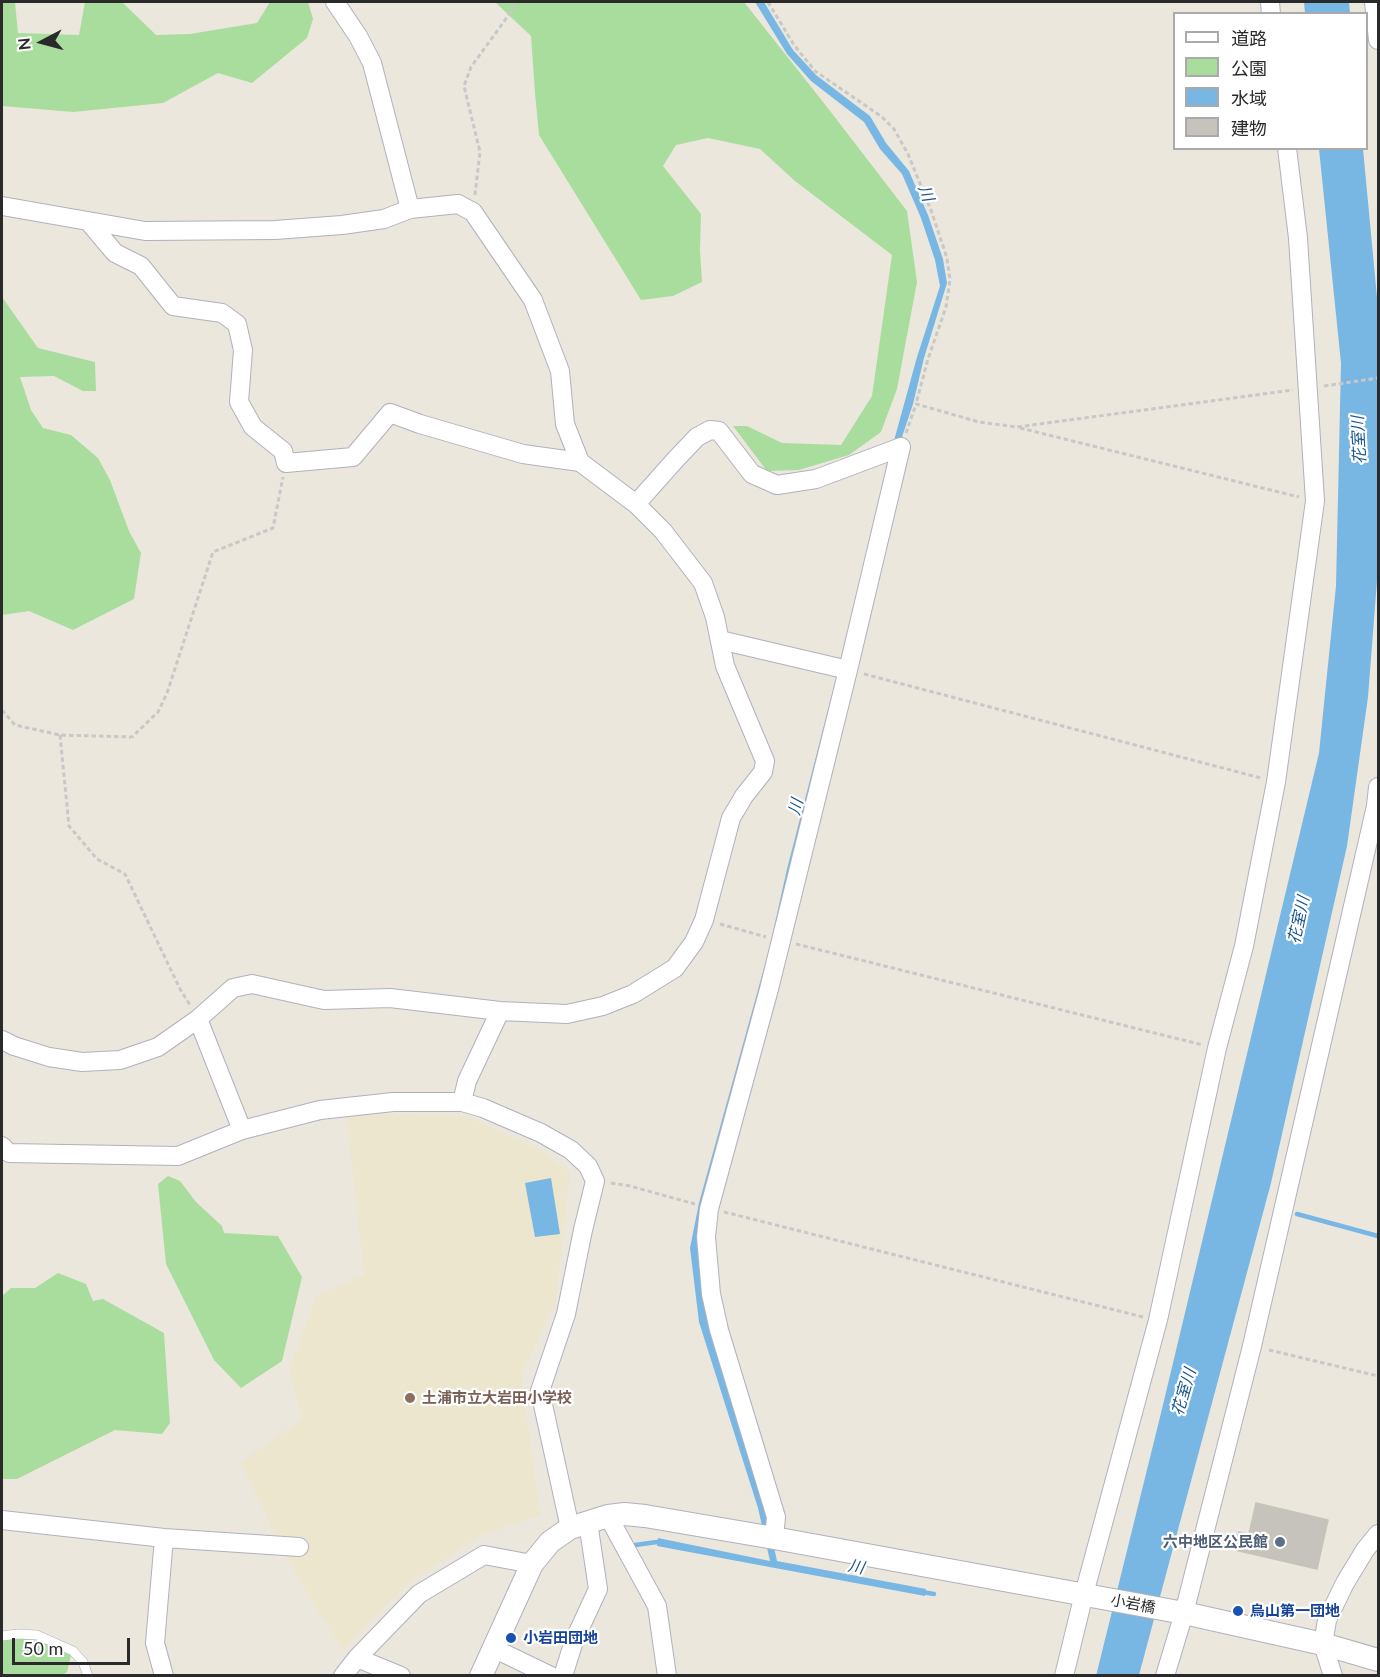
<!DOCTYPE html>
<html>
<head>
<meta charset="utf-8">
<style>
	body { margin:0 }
	#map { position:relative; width:1380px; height:1677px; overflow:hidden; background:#ebe7dd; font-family:Lato,"Noto Sans JP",sans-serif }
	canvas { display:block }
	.frame { position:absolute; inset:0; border:3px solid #2a2a2a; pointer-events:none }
	.legend { position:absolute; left:1173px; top:12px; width:195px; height:138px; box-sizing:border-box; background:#fff; border:2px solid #aaa; margin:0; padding:8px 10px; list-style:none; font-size:18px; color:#2a2a2a }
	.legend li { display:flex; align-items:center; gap:12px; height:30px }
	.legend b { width:30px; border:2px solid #aaa }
	.north { position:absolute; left:12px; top:12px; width:60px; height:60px; -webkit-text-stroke:4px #fff; paint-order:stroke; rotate:264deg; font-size:16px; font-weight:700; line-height:24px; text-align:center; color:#2a2a2a }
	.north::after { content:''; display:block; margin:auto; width:21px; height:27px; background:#2a2a2a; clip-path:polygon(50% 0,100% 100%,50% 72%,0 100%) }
	.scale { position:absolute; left:12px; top:1638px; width:118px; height:27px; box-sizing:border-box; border:3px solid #2a2a2a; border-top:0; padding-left:8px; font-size:18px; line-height:21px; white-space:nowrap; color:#2a2a2a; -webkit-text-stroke:4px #fff; paint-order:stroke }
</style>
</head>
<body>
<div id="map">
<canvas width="1380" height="1677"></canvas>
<div class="frame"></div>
<ul class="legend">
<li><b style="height:8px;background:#fff"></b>道路</li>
<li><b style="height:16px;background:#a9dd9e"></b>公園</li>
<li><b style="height:16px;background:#78b7e4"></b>水域</li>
<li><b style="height:16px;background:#c6c3bc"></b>建物</li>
</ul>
<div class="north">N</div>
<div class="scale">50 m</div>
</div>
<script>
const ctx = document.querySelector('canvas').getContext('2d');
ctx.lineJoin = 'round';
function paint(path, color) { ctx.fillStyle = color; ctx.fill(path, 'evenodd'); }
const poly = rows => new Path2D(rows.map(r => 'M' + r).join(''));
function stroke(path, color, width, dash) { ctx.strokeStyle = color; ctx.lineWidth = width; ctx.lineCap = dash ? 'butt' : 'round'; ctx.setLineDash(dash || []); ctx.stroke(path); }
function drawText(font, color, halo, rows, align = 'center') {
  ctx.font = font + ' Lato,"Noto Sans JP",sans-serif'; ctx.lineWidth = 4.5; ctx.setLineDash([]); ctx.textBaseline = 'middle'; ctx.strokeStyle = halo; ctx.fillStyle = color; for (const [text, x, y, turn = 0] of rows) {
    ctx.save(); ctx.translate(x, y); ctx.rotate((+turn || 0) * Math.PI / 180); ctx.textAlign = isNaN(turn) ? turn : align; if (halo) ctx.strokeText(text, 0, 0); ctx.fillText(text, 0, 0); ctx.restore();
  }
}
paint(poly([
	[346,1113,466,1116,538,1148,570,1173,556,1300,521,1376,540,1515,480,1536,408,1583,342,1650,292,1568,240,1463,302,1419,289,1370,316,1296,364,1275]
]), '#ebe6cd');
paint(poly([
	[2,2,15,2,18,33,79,35,85,2,122,2,156,35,190,34,257,23,270,2,308,2,313,19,307,38,252,83,218,73,163,103,73,112,2,106],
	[495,2,744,2,827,107,907,211,917,282,897,389,881,432,849,455,799,470,767,471,733,426,747,426,782,443,841,445,872,396,892,255,795,181,760,149,708,138,676,145,663,166,701,214,700,250,702,282,673,296,641,300,539,135,535,93,531,36],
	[2,297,38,348,95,362,96,391,83,391,54,376,20,377,31,410,43,428,71,435,98,458,110,480,129,531,141,553,134,599,73,630,29,611,2,615],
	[168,1176,180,1181,196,1202,222,1226,224,1233,278,1236,302,1277,282,1361,241,1388,214,1360,166,1264,158,1184],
	[58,1273,86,1284,93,1301,103,1299,164,1333,170,1423,162,1434,115,1430,17,1479,2,1479,2,1296,11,1288,35,1288],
	[30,1637,71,1655,67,1672,63,1675,2,1676,2,1641]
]), '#a9dd9e');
paint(poly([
	[755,2,764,2,793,50,816,75,870,116,886,143,909,171,928,215,943,259,947,283,924,358,913,404,900,443,704,1220,777,1561,926,1589,925,1596,657,1546,658,1538,770,1561,758,1508,699,1322,690,1248,699,1203,769,950,787,869,835,683,895,437,917,357,940,286,935,260,921,218,902,174,880,149,864,122,811,81,787,54],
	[1304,2,1349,2,1350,13,1305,13],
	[1319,149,1363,149,1378,308,1378,568,1368,697,1347,846,1271,1183,1139,1675,1096,1676,1161,1413,1319,753,1336,586,1341,363],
	[551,1178,560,1234,535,1237,525,1183]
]), '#78b7e4');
stroke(poly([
	[1297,1214,1378,1236],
	[635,1545,657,1542,663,1543],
	[922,1592,934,1594]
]), '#78b7e4', 4.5);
const building = poly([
	[1256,1503,1328,1520,1317,1569,1235,1550,1239,1532,1249,1534,1256,1503]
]);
paint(building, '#c6c3bc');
stroke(building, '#c6c3b7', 1.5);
const service = poly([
	[2,1636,18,1634,37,1635,73,1651,83,1662,88,1676]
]);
const minor = poly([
	[335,2,358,36,372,63,410,209],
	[1270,2,1271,14],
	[1374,2,1378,40],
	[2,206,145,231,275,230,342,225,384,219,410,209,458,204,473,212,533,300,560,371,565,424,580,462],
	[636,504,676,459,697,437,710,430,719,431,752,474,777,485,816,479,901,447],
	[720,640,848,670],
	[198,1019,242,1130],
	[2,1040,14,1046,49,1057,82,1062,120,1060,158,1047,198,1019,233,988,252,984,324,1000,390,998,500,1011,567,1014,603,1006,633,994,675,968,694,942,704,920,731,818,744,796,763,772,765,761,725,666,715,617,703,583,663,531,636,504,580,462,523,454,420,424,390,413,353,457,286,463,283,451,253,427,239,402,243,350,237,324,222,313,173,306,141,266,115,253,88,221],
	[462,1102,467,1081,500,1011],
	[2,1146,9,1153,178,1156,242,1130,320,1110,393,1102,462,1102,483,1108,541,1133,571,1150,588,1166,595,1181,583,1230,566,1314,540,1391,570,1528],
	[608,1516,657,1606,667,1676],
	[2,1520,164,1538,299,1547],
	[164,1538,155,1643,164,1676],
	[774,1538,776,1517,719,1330,711,1294,706,1237,709,1209,769,989,848,670,901,447],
	[493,1648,551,1676],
	[357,1658,401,1676],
	[343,1676,357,1658,419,1594,484,1555,532,1564],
	[563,1676,574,1641,598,1589,588,1522],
	[1064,1676,1084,1594,1158,1320,1217,1048,1244,946,1276,782,1315,501,1298,238,1287,148],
	[1165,1676,1184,1613,1252,1346,1376,806,1378,787],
	[1333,1676,1323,1644,1327,1620,1345,1583,1365,1550,1378,1534]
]);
const tertiary = poly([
	[481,1676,532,1564,550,1542,570,1528,608,1516,625,1514,645,1516,774,1538,1184,1613,1323,1644,1378,1660]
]);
stroke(service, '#b0b1bc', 10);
stroke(minor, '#b0b1bc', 20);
stroke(tertiary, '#b0b1bc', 24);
stroke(poly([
	[768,2,794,45,815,71,882,117,894,129,908,154,932,213,947,258,950,280,946,307,928,359,916,404],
	[475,195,480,152,464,86,471,67,508,16,516,2],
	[1324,386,1378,378],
	[1020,428,1299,497],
	[906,433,916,404,979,422,1017,427,1293,390],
	[864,674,1261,778],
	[2,710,15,725,60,735,132,737,158,712,167,693,213,552,273,528,283,477],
	[60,735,69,826,97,859,125,874,180,989,190,1005],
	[720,924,766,937],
	[796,944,1203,1045],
	[611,1183,630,1186,695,1204],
	[724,1212,1143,1317],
	[1269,1350,1378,1376]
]), '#c8c8c8', 3, [4.5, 3]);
stroke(service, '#fff', 9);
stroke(minor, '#fff', 18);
stroke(tertiary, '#fff', 22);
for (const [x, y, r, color] of [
	[410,1398,6,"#8d6e63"],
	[1280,1542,6,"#5c6f8a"],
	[1238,1611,6,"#1a4fb4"],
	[511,1638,6,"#1a4fb4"]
]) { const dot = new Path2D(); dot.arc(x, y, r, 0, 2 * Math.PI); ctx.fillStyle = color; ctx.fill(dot); stroke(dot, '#fff', 2); }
drawText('bold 15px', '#785e54', '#fff', [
	["土浦市立大岩田小学校",422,1398]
], 'left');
drawText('bold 15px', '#4e5e75', '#fff', [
	["六中地区公民館",1268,1542]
], 'right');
drawText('15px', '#2a2a2a', '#fff', [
	["小岩橋",1133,1604,11]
]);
drawText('bold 15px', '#164399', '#fff', [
	["烏山第一団地",1250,1611],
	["小岩田団地",523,1638]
], 'left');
drawText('italic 16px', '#18548f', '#fff', [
	["川",926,193,69],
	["花室川",1359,440,-93],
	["川",796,807,-76],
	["花室川",1299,920,-78],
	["花室川",1184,1392,-74],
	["川",856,1567,11]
]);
</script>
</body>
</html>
